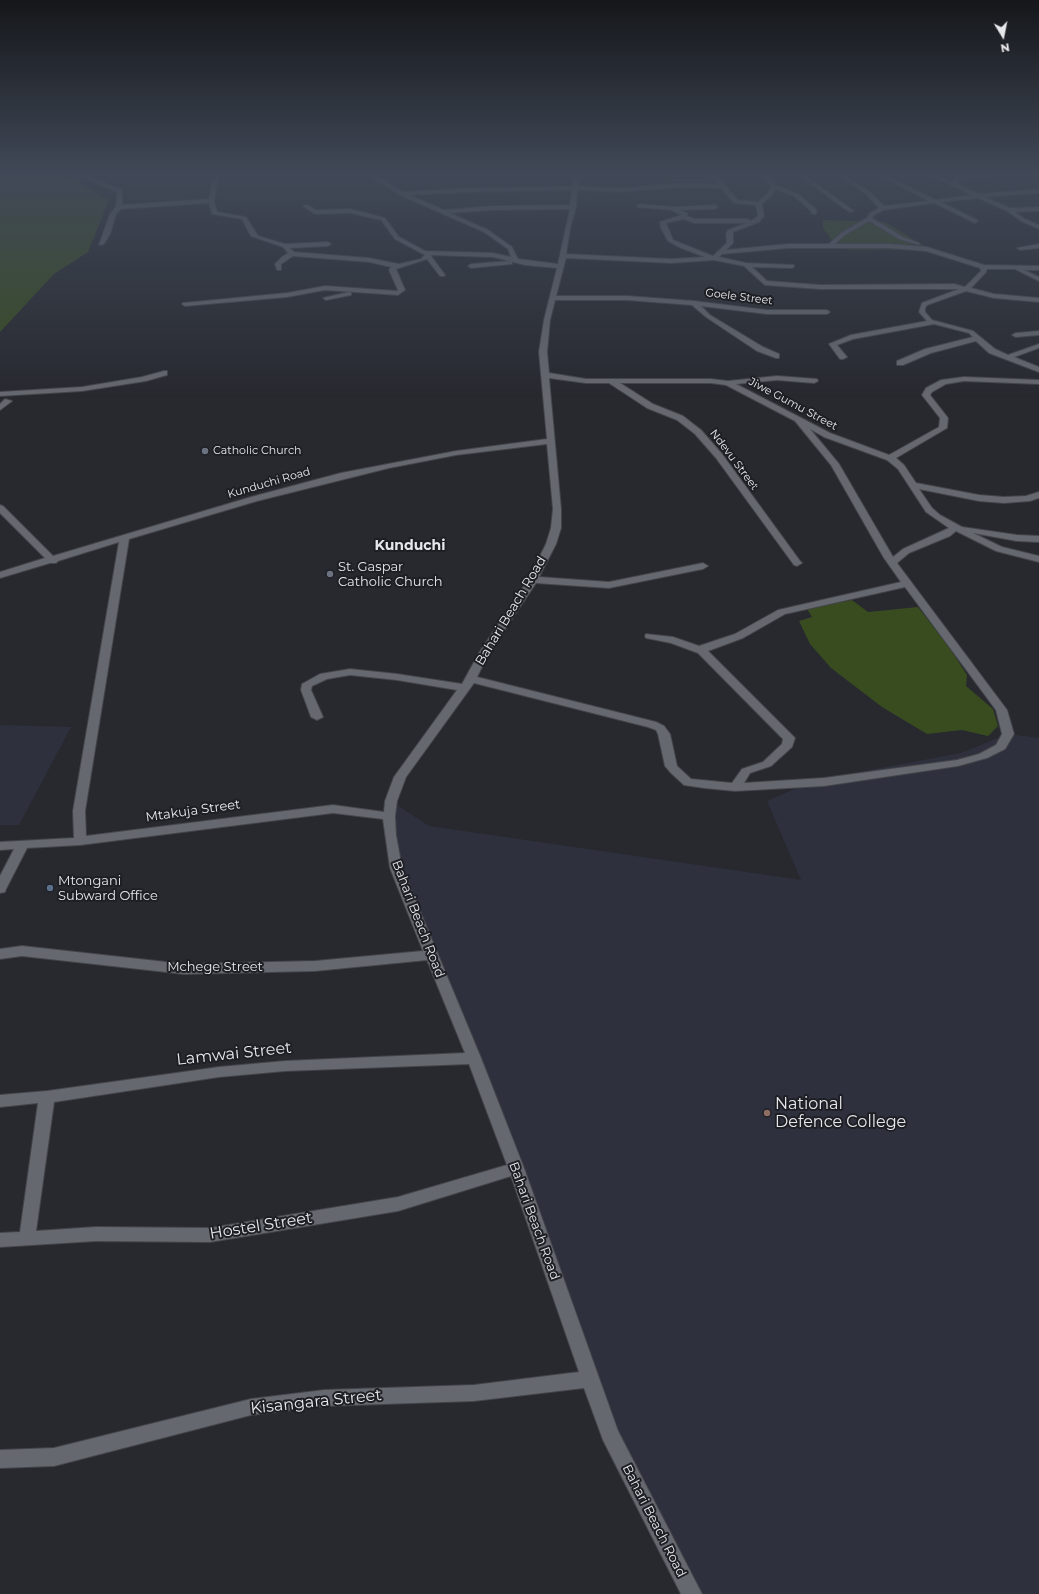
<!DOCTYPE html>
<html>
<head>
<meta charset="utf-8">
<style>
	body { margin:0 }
	#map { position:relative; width:1039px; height:1594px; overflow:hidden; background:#27292f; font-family:Montserrat,sans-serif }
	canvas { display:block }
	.north { position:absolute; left:983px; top:16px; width:40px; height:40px; -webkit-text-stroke:3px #1e1f25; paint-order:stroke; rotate:170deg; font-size:11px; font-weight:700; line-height:16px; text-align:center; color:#e6e7eb }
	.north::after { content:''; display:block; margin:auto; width:14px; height:18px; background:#e6e7eb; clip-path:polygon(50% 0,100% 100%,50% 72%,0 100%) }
</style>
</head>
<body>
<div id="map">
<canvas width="1039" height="1594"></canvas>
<div class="north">N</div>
</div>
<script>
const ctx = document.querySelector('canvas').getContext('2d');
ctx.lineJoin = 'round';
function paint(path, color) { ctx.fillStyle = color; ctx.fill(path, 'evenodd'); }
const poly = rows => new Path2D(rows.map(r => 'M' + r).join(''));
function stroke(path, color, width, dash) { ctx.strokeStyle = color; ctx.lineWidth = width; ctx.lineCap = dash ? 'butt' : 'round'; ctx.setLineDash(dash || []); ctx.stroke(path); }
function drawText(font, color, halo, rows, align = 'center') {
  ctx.font = font + ' Montserrat,sans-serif'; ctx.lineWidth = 4; ctx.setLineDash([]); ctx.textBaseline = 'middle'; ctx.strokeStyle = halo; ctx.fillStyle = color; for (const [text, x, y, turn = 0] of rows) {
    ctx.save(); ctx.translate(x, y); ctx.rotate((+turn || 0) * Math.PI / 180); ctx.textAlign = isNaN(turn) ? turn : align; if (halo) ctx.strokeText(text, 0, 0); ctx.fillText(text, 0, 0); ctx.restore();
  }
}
paint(poly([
	[0,725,71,727,19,825,0,825],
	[1008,734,1039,738,1039,1594,692,1594,610,1434,396,868,391,801,429,826,801,880,767,801,816,780,961,753]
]), '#2e313d');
paint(poly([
	[0,174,53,174,71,179,109,200,88,252,54,274,0,332],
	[823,220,885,222,929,249,852,250,832,247,833,242,823,228],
	[852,600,868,612,918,607,949,647,967,675,966,686,993,709,998,726,988,736,962,730,927,734,882,707,831,668,810,644,799,621,812,617,807,609]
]), '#384c20');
const minor = poly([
	[76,174,83,174,122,190,122,205,209,199,213,179,218,178,214,201,217,212,246,217,258,236,285,244,328,242,331,244,328,246,290,248,294,252,369,258,399,264,421,259,425,255,395,239,381,220,350,213,315,214,303,206,308,205,316,210,350,209,385,218,399,237,425,251,493,253,511,257,508,249,484,232,400,195,366,174,372,174,403,192,471,188,572,186,574,174,579,174,578,186,620,188,684,183,718,184,709,174,715,174,738,200,758,202,768,193,771,186,762,174,768,174,776,185,798,194,817,210,816,214,812,214,811,211,794,196,775,189,772,195,762,204,764,216,759,222,733,232,733,243,726,250,788,244,829,244,841,233,867,218,870,213,879,208,866,194,837,174,842,174,870,192,884,206,929,201,876,174,882,174,936,200,972,195,928,174,934,174,952,182,957,175,990,174,988,176,959,178,957,184,979,194,1039,189,1039,193,985,197,1010,208,1039,207,1039,211,1015,212,1025,219,1039,225,1039,229,1021,221,1007,211,978,198,941,202,977,220,978,221,975,223,934,203,884,210,874,215,872,218,903,237,919,243,919,245,899,239,869,221,845,235,835,244,889,244,927,247,984,265,1039,266,1039,270,1024,270,1039,277,1039,281,1015,269,987,269,986,272,971,288,994,294,1039,298,1039,302,994,298,966,291,927,305,925,308,925,312,932,320,973,331,995,349,1008,355,1039,344,1039,348,1014,357,1039,367,1039,372,989,353,976,341,931,353,903,365,897,365,897,361,925,349,973,337,969,333,934,324,853,339,837,345,847,357,843,359,840,359,829,344,851,335,927,321,919,312,922,303,959,289,820,289,765,285,744,266,714,260,671,263,566,258,556,296,627,296,694,301,767,310,827,310,830,312,827,314,767,314,701,306,710,315,763,347,779,354,779,358,776,358,757,351,706,317,692,305,627,300,555,300,550,320,547,352,549,373,586,379,711,379,728,381,777,376,817,379,818,381,814,383,777,380,736,384,830,433,889,455,939,427,940,418,922,395,926,388,941,380,964,377,1039,380,1039,384,964,381,946,384,932,392,930,395,948,418,947,428,896,458,904,465,916,483,979,495,1004,497,1026,496,1039,492,1039,498,1030,501,1004,503,979,501,919,489,932,508,940,515,962,527,1017,535,1039,536,1039,542,1017,541,973,533,1002,547,1039,556,1039,562,996,551,956,531,950,536,909,553,897,563,1007,710,1014,734,1005,749,987,758,958,766,824,786,735,791,704,788,684,785,671,773,665,766,658,734,656,730,648,727,474,683,406,777,397,801,395,816,396,835,402,868,481,1058,524,1168,618,1431,702,1594,681,1594,603,1440,584,1388,474,1401,324,1406,251,1415,54,1466,0,1468,0,1450,54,1448,251,1399,324,1390,474,1385,579,1372,511,1176,398,1211,210,1242,96,1241,0,1247,0,1233,20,1232,38,1103,0,1107,0,1095,47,1091,219,1067,285,1061,465,1053,427,960,315,971,184,974,22,956,0,959,0,949,22,946,184,964,315,961,423,951,390,868,383,819,333,813,80,845,27,848,6,889,5,892,0,893,0,876,14,849,0,850,0,842,74,838,73,811,119,542,58,561,56,563,50,563,0,578,0,572,45,558,0,513,0,505,3,506,53,556,251,497,341,473,456,451,547,439,539,352,544,320,557,268,525,265,493,257,432,255,431,256,445,275,444,276,440,276,427,259,396,269,405,290,398,295,325,290,287,297,185,306,182,304,183,303,287,293,325,286,397,291,398,290,389,270,391,267,369,262,293,256,281,264,281,270,277,270,275,264,282,257,288,253,283,247,251,236,242,219,212,214,209,203,121,209,116,214,110,234,104,244,99,245,110,214,116,207,117,192,76,174],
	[684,187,721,188,734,203,756,205,758,216,751,221,748,219,695,219,687,216,687,213,680,210,715,209,718,207,715,205,674,207,639,204,637,207,671,210,682,215,660,222,661,228,668,241,681,248,705,257,671,259,566,254,570,229,576,207,577,190,620,192,684,187],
	[572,190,570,205,493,206,444,210,409,195,471,192,572,190],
	[570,209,558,264,518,259,512,247,488,230,450,213,493,210,570,209],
	[684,219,694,223,747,223,728,230,726,234,727,243,713,256,673,240,666,223,684,219],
	[788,248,889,248,926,251,980,268,981,271,965,287,954,284,820,285,767,281,752,267,792,268,794,267,794,265,746,263,719,257,722,254,788,248],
	[549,378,586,383,609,383,647,408,677,420,695,434,716,458,794,565,797,566,802,563,800,561,722,454,701,430,683,416,653,404,620,383,711,383,726,385,795,421,831,465,884,558,901,582,778,610,735,634,699,646,673,637,646,634,645,636,646,638,671,643,698,653,783,739,782,744,763,762,742,769,732,783,691,779,677,766,670,734,664,726,656,722,477,677,489,653,536,583,609,588,703,569,708,566,703,563,609,582,539,577,556,544,561,528,561,509,549,378],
	[810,429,824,437,887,460,898,469,926,512,949,528,903,549,893,557,839,464,810,429],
	[547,444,553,509,551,528,546,544,528,580,479,653,462,684,397,674,350,669,320,674,302,684,301,690,311,717,317,720,323,717,311,690,312,686,327,679,350,675,397,680,457,690,394,777,385,801,384,812,333,805,86,836,85,811,129,539,257,501,389,468,456,455,547,444],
	[905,587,996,710,1002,734,996,745,979,754,957,760,824,778,744,783,750,773,771,766,792,747,795,738,708,651,743,638,785,614,905,587],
	[469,1064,507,1165,398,1197,210,1228,96,1227,36,1231,54,1102,219,1077,285,1071,469,1064],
	[797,174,803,174,854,211,849,212,797,174],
	[1039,244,1039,248,1020,250,1017,248,1039,244],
	[510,261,512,262,512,264,471,268,468,266,471,264,510,261],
	[349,292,351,293,351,295,326,300,323,298,349,292],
	[1039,331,1039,335,1016,337,1012,335,1016,333,1039,331],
	[164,371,167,371,167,375,146,381,82,391,0,396,0,392,82,387,142,377,164,371],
	[5,399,12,401,0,410,0,404,5,399]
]);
stroke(minor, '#43454a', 2);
paint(minor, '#66686f');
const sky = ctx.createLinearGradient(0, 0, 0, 397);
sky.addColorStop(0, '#15171a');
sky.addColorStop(0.44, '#414958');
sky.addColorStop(1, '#41495800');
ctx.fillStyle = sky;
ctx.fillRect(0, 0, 1039, 397);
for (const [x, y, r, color] of [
	[205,451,4,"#6b7280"],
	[330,574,4,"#6b7280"],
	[50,888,4,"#5c6f8a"],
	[767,1113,4,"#8d6e63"]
]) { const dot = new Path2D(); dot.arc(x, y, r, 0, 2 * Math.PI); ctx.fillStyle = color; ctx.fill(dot); stroke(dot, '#1e1f25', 1.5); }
drawText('11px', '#e6e7eb', '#1e1f25', [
	["Goele Street",739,297,7],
	["Jiwe Gumu Street",793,404,28],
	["Ndevu Street",734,460,53],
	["Kunduchi Road",269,483,-16]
]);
drawText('11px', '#e6e7eb', '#1e1f25', [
	["Catholic Church",213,451]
], 'left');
drawText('13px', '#e6e7eb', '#1e1f25', [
	["St. Gaspar",338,567],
	["Catholic Church",338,582],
	["Mtongani",58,881],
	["Subward Office",58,896]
], 'left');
drawText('13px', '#e6e7eb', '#1e1f25', [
	["Bahari Beach Road",511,611,-59],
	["Mtakuja Street",193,811,-8],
	["Bahari Beach Road",418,919,69],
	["Mchege Street",215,967],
	["Bahari Beach Road",534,1221,70],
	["Bahari Beach Road",654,1521,63]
]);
drawText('bold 14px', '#e6e7eb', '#1e1f25', [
	["Kunduchi",410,546]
]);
drawText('16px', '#e6e7eb', '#1e1f25', [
	["Lamwai Street",234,1054,-6],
	["Hostel Street",261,1226,-9],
	["Kisangara Street",316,1402,-6]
]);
drawText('16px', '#e6e7eb', '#1e1f25', [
	["National",775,1104],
	["Defence College",775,1122]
], 'left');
</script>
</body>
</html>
